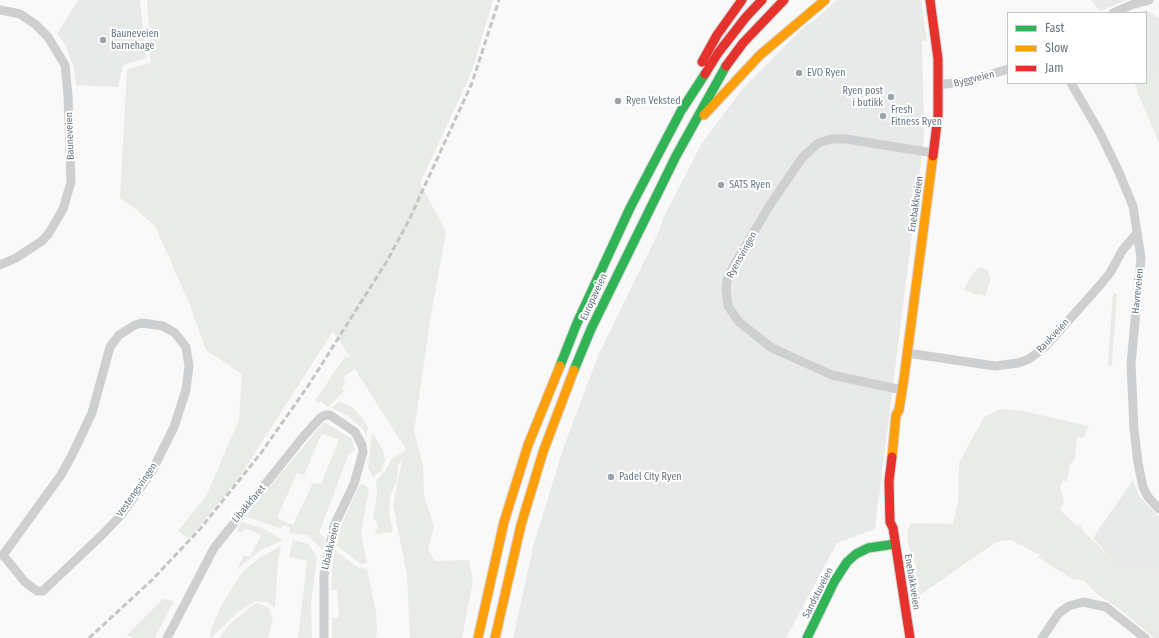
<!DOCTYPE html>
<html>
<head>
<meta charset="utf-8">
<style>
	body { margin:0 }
	#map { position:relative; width:1159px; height:638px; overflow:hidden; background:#f9f9f9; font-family:"Fira Sans Condensed",sans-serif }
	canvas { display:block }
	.legend { position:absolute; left:1007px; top:12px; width:140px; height:72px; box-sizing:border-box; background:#fff; border:1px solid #c1c8cd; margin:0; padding:5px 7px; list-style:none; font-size:12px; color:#657683 }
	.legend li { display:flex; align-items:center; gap:8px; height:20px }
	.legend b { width:20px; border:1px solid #c1c8cd }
</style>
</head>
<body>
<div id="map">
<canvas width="1159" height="638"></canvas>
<ul class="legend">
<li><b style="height:5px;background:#30b455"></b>Fast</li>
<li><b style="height:5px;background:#ff9f0a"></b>Slow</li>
<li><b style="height:5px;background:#e5322d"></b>Jam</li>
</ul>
</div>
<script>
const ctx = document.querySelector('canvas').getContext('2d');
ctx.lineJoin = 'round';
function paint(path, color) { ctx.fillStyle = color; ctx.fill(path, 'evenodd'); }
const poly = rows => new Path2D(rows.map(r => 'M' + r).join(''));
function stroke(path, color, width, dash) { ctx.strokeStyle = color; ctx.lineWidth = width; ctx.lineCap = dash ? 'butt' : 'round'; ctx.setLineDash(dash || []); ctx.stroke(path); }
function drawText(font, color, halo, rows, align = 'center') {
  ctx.font = font + ' "Fira Sans Condensed",sans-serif'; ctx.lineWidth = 4; ctx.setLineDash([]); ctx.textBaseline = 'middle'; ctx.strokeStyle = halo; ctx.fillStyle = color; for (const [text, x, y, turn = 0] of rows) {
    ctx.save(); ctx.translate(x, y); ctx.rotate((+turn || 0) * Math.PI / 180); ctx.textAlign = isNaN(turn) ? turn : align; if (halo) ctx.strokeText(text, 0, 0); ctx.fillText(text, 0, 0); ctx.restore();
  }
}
paint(poly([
	[78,0,140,0,146,58,123,65,118,87,76,85,74,69,66,46,57,34],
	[837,0,915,0,922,40,924,138,875,529,837,543,786,638,513,638,534,543,564,446,598,356,658,233,664,216,702,143,744,87,806,25,815,20],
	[1091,0,1127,0,1100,11],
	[1146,10,1159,18,1159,68,1146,68,1146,13,1138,13],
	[1133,480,1139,496,1159,517,1159,569,1117,565,1093,538]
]), '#e8e9e9');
paint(poly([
	[147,0,493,0,472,71,420,183,446,232,431,315,414,431,423,465,424,495,434,526,428,550,435,561,469,560,473,581,462,638,410,638,407,575,393,505,402,461,398,465,397,481,390,497,389,512,393,532,377,534,374,530,378,529,376,520,373,520,377,493,376,481,385,471,392,458,403,452,404,453,405,448,355,369,343,377,345,384,342,388,344,391,328,407,321,401,318,403,315,401,346,355,351,359,333,331,239,478,189,539,178,531,206,496,239,420,242,374,206,350,190,305,155,226,136,209,120,198,127,69,151,63],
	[915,0,921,0,927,42,922,40],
	[1146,68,1159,68,1159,144,1134,83,1146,83],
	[980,267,988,271,989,277,991,278,985,296,979,294,976,295,968,291,966,292,964,289,973,273],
	[1113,292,1117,295,1112,365,1110,367,1108,364],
	[339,401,353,408,362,418,368,427,366,438,364,430,347,415,331,408],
	[1001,409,1023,411,1089,426,1084,437,1077,437,1075,459,1070,464,1067,482,1064,480,1060,486,1064,502,1060,510,1077,526,1080,524,1084,532,1117,564,1159,569,1159,638,1154,638,1117,607,1099,596,1083,580,1072,579,1038,557,1040,555,1011,540,996,542,916,598,916,566,908,543,907,531,911,523,953,524,958,502,959,463,984,417],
	[324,422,352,439,355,451,349,453,319,533,325,538,323,550,307,535,291,533,289,532,290,528,283,525,281,529,245,516],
	[322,433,339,440,321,484,313,483,293,525,277,518,297,473,304,475],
	[372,433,383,450,385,461,381,471,373,477,368,468],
	[364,484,369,490,361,533,367,563,361,564,336,545,342,523,352,501,360,485],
	[242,522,262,528,283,540,261,550,237,569,244,555,250,557,261,535,245,528,241,533,237,531],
	[293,540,308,544,317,557,311,603,312,638,298,638,307,561,289,557],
	[281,546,278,563,275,608,267,602,256,601,238,612,211,638,210,632,221,606,242,572,259,558],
	[335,550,357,567,367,569,376,611,377,631,376,638,332,638,332,618,339,618,337,590,331,590,332,568],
	[163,599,174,601,155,638,133,638,127,635],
	[256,603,268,607,273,619,268,638,219,638,230,624]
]), '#e8ebe6');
const fast = poly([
	[560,366,577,323,630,208,681,111,705,74],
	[574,370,591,329,676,156,726,66],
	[807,638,834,582,847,562,856,554,868,548,895,544]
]);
const slow = poly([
	[704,115,760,55,825,0],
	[892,457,896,415,899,410,904,378,933,156],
	[478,638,504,522,528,445,560,366],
	[495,638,521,525,543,452,574,370]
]);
const jam = poly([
	[930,0,938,59,938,115,933,156],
	[702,62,717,35,742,0],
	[726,66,743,43,784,0],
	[705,74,718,53,746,17,762,0],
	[892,457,889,481,890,522,893,528,910,638]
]);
stroke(fast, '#d5d6d7', 11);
stroke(slow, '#d5d6d7', 11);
stroke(jam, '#d5d6d7', 11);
stroke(poly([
	[0,10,20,14,35,24,48,37,65,65,68,96,71,182,63,209,49,233,42,241,16,258,0,265],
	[1113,13,1131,5,1149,0],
	[1071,83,1100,133,1118,170,1133,206,1141,258,1131,364,1134,429,1138,463,1143,487,1148,497,1159,509],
	[939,85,973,80,1008,69],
	[142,323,163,326,175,333,186,347,189,366,186,390,174,427,151,473,122,514,102,535,46,588,43,591,37,591,25,582,3,555,61,475,72,455,92,413,110,347,119,335,135,325,142,323],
	[907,353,995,366,1018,363,1029,359,1045,347,1101,284,1110,273,1122,251,1137,233],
	[902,390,832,375,772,348,739,322,728,306,726,289,727,280,734,265,770,205,802,158,818,143,831,139,846,139,934,153],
	[167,638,214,548,303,437,320,418,325,415,330,415,355,432,362,445,363,452,354,484,334,526,330,545,324,575,324,638],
	[1042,638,1059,613,1069,606,1083,602,1106,607,1145,638]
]), '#cecfd0', 9);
stroke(fast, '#30b455', 9);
stroke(slow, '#ff9f0a', 9);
stroke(jam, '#e5322d', 9);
stroke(poly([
	[89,638,152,580,200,529,261,453,308,386,387,261,409,220,472,83,499,0]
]), '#c3c5c6', 3, [6, 3]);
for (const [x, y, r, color] of [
	[103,40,4,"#99a4ac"],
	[799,73,4,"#99a4ac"],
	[891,97,4,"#99a4ac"],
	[618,101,4,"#99a4ac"],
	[883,116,4,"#99a4ac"],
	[721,185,4,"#99a4ac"],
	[611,477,4,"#99a4ac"]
]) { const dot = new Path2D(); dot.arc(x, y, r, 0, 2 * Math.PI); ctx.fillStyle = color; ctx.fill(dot); stroke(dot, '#fff', 1.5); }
drawText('10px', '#657683', '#fff', [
	["Bauneveien",111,34],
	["barnehage",111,46],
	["EVO Ryen",807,73],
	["Ryen post",883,91,"right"],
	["i butikk",883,103,"right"],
	["Ryen Veksted",626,101],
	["Fresh",891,110],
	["Fitness Ryen",891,122],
	["SATS Ryen",729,185],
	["Padel City Ryen",619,477]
], 'left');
drawText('10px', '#657683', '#fff', [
	["Byggveien",974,79,-14],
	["Bauneveien",70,136,-92],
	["Enebakkveien",916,204,-82],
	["Ryensvingen",742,255,-61],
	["Havreveien",1138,291,-84],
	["Europaveien",594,297,-65],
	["Raukveien",1053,336,-47],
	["Vestengsvingen",137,490,-55],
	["Libakkfaret",249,504,-50],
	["Libakkveien",331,546,-76],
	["Enebakkveien",912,582,81],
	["Sandstuveien",818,593,-63]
]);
</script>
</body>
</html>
